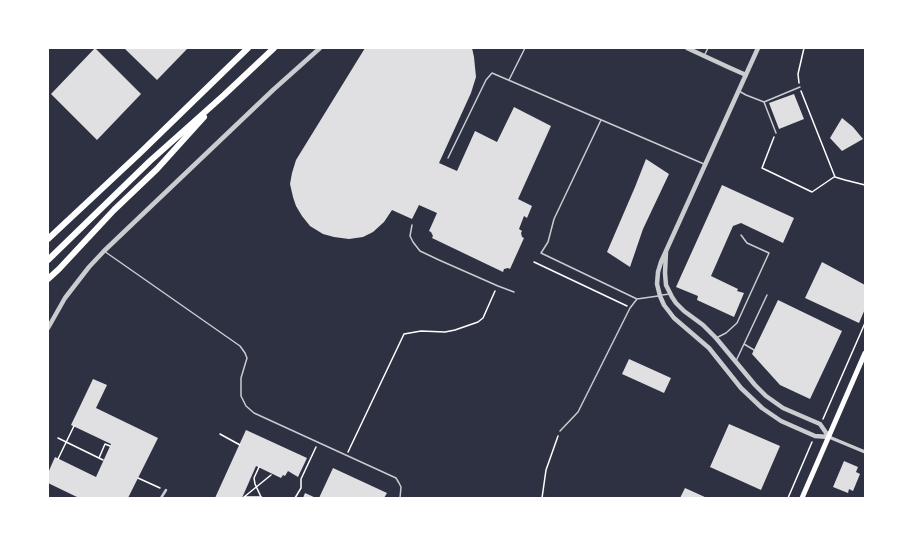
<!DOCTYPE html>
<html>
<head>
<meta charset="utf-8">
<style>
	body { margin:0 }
	#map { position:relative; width:913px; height:546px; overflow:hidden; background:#2d3142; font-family:Figtree,sans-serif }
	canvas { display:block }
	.frame { position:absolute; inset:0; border:49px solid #fff; pointer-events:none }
</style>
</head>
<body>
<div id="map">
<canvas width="913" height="546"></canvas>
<div class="frame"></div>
</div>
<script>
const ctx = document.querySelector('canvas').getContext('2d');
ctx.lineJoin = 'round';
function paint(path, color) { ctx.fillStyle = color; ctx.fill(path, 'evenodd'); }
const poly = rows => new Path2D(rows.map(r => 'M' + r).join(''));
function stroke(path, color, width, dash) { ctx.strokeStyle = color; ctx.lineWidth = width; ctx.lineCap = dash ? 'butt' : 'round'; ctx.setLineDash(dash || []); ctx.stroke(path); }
paint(poly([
	[95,48,141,94,97,140,51,94],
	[124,48,188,48,157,80],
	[365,48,472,48,474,57,476,77,471,93,439,163,457,171,475,131,497,142,514,107,551,126,518,199,532,206,527,218,524,216,519,229,522,231,521,233,522,237,524,238,510,269,508,268,504,269,503,272,432,238,433,236,431,232,429,231,437,213,419,205,412,219,392,210,384,222,373,232,363,237,349,239,334,237,323,234,310,226,302,216,296,206,293,197,290,184,292,173,296,160],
	[794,94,804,119,779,129,769,103],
	[842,118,853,127,863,139,842,151,830,138],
	[646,159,669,174,643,229,630,267,607,252,635,187],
	[722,185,794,218,783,243,741,223,733,226,711,276,738,289,737,291,744,293,734,317,697,300,698,296,676,287],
	[822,262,865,285,865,309,859,323,805,298],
	[778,300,842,331,810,399,780,385,752,354],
	[629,359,671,378,664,393,622,374],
	[93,379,107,385,96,408,158,438,128,498,79,498,48,483,48,473,55,457,96,477,111,444,71,425],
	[729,424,780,446,761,490,710,467],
	[246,430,307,458,298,477,288,471,285,476,283,475,281,478,256,466,242,498,215,498],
	[844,461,858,467,856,472,860,474,853,491,849,489,848,493,833,487],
	[333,468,387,493,384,498,319,498],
	[685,488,707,498,680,498],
	[305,493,316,498,303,498]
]), '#e0e0e3');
stroke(poly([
	[799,83,798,74,804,48],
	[801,91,835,177,845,180,865,185],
	[774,137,762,168,812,192,834,177],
	[534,262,627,306],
	[823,419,865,323],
	[220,434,240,445],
	[58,438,103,460],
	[348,452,404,334,421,331,445,332,455,330,478,322,483,318,495,291],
	[99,458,105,444,110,446],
	[58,459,74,426],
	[259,467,254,478,255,484,261,497,263,498],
	[138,478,160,488],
	[244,497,271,475],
	[244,497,260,497],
	[295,498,301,488,301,479,316,447],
	[542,498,546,470,558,436],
	[788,498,812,442]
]), '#fff', 1.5);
stroke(poly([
	[705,54,708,48],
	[509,80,525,48],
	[739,91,746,95,764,102,800,87],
	[764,102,776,133],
	[601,120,554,219,548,242,541,253,637,299,658,296],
	[448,158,486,80,492,73,704,164],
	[412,225,410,236,413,242,420,251,439,260,498,286,514,292],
	[104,251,240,346,245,353,247,358,241,378,241,396,246,406,254,413,396,478,399,483,401,487,400,498],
	[662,295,670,294],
	[718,337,726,333,737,323,769,253,747,243,741,235],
	[744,344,754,350],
	[736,361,767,295],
	[560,431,578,412,630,308,637,299]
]), '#caccd0', 1.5);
stroke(poly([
	[161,498,166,490]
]), '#caccd0', 2.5);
stroke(poly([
	[829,437,865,452]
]), '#caccd0', 3.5);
stroke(poly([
	[687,48,728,67,746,75],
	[758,48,661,262,658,272,657,284,660,296,664,305,674,318,709,348,741,388,762,408,781,421,815,436,829,437],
	[666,252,665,273,666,285,672,297,676,303,684,311,703,325,716,338,755,385,766,396,783,408,820,424,829,437],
	[48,328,65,298,89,267,104,251,273,90,320,48]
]), '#caccd0', 4.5);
stroke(poly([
	[802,498,865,353]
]), '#fff', 5);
stroke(poly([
	[48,239,140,153,248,48],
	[48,260,150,161,224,95,274,48],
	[48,279,59,269,114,210,157,169,204,117]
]), '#fff', 6);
</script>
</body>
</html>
